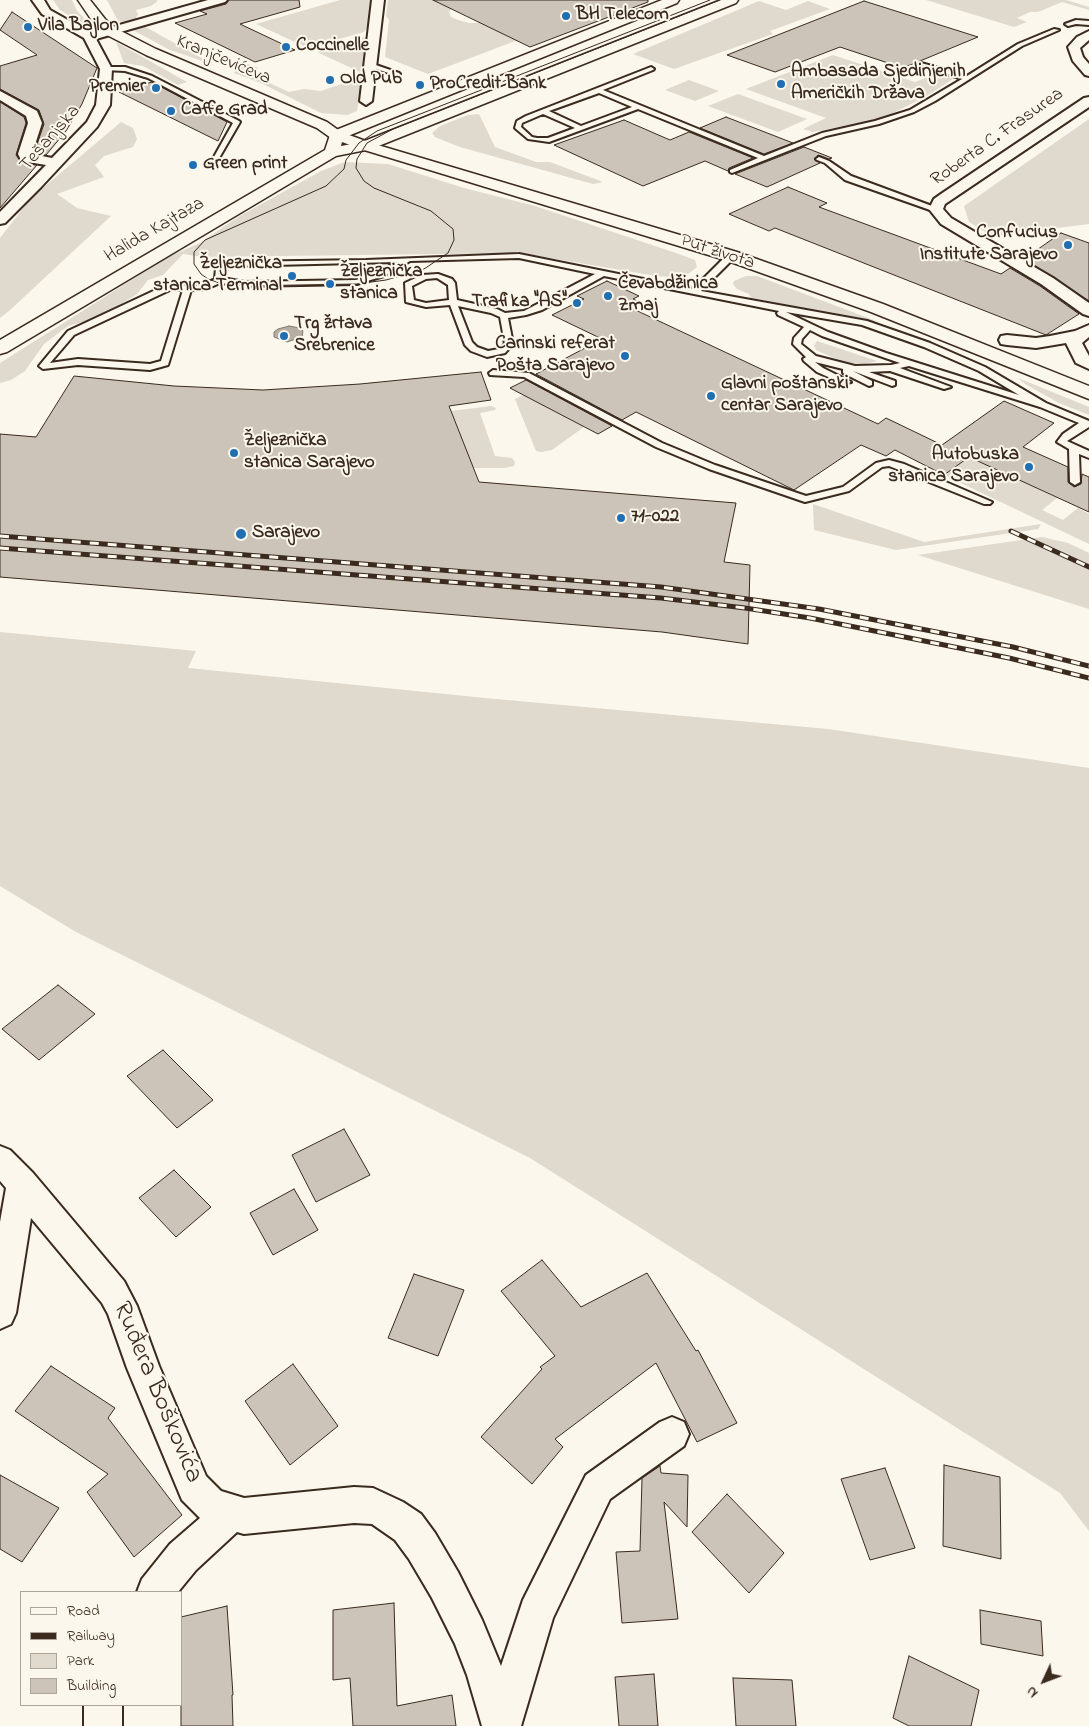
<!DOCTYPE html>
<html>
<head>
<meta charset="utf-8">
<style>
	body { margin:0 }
	#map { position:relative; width:1089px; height:1726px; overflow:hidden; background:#fbf7ec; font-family:"Indie Flower",sans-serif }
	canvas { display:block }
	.legend { position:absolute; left:20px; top:1591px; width:162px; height:115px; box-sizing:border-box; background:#fbf7ec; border:1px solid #aea59a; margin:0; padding:6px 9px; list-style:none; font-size:15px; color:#3b2a1e }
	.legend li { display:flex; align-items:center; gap:10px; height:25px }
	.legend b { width:25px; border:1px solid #aea59a }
	.north { position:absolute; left:1019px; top:1656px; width:50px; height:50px; -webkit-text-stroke:4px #fbf7ec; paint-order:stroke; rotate:227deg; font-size:14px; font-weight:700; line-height:20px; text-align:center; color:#3b2a1e }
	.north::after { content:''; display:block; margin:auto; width:18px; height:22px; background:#3b2a1e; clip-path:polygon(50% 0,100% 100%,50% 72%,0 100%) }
</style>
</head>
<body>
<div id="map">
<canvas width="1089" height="1726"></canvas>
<ul class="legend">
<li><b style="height:6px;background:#fbf7ec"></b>Road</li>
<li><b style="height:6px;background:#3b2a1e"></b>Railway</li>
<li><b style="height:14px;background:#dfd9ce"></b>Park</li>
<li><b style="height:14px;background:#ccc4b9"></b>Building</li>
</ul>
<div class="north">N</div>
</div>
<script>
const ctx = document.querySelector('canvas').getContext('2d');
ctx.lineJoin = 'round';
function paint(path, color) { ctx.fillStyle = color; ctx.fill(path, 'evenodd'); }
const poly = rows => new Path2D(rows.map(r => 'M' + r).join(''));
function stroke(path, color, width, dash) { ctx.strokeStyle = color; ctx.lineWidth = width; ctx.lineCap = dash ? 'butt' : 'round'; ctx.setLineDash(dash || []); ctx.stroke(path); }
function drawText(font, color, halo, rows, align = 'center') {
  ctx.font = font + ' "Indie Flower",sans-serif'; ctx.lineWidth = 4; ctx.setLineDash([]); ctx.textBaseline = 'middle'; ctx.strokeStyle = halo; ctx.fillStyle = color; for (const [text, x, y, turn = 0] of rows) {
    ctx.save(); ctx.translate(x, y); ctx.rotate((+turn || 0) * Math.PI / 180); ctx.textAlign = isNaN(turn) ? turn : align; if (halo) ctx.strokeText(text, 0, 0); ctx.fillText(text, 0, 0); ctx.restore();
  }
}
paint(poly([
	[53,0,72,0,77,11,94,28,90,29,60,10],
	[107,0,156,0,158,1,151,6,136,10,138,15,135,19,123,22,118,21],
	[340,0,371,0,368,27,364,32,308,48,256,24],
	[388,0,444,0,452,8,449,12,451,17,458,20,469,23,494,23,539,32,428,74,385,57,389,20,386,16],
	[926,0,1066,0,1089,7,1089,10,1062,2,1038,12,1030,12,1017,18,1027,22,1014,27],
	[759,1,786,10,808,1,830,9,770,31,773,34,674,69,633,54],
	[142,25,214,65,170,50,129,28],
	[369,36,365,71,360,72,317,52],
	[116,42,187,82,178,85,143,66,124,63],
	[833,55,915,82,940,72,950,75,953,79,925,97,887,116,875,120,813,132,803,129,826,118,746,89],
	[248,64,258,68,252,73,252,75,289,92,304,89,321,91,350,81,362,81,357,111,347,115,321,113,261,83,234,73,237,68],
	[689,80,719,91,695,101,665,90],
	[738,94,807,119,778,132,708,106],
	[479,114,495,147,536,162,550,162,603,182,593,184,460,147,435,137,432,133,440,126,468,115],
	[1089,119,1089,224,992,236,969,222,964,206],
	[121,122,133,128,137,139,133,147,104,156,95,165,104,177,57,194,77,208,111,216,9,311,0,318,0,238,31,198],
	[345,162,388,164,464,188,535,206,676,253,695,260,697,267,688,274,674,277,656,276,521,253,202,257,183,254,163,275,148,280,137,294,121,304,93,319,68,326,44,344,25,371,11,380,0,383,0,363,168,257,200,243,238,217,321,171],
	[746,276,757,276,879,322,751,298,749,294,737,289,733,284,734,281],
	[817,341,877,361,865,364,845,363,816,350,814,346],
	[1018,378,1089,407,1089,415,1059,403,1025,384],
	[524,395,584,427,552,450,541,452,536,451,515,399],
	[491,406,496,408,495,410,480,413,495,456,512,458,515,462,514,466,504,468,473,468,451,411],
	[969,457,1057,498,1042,510,1063,520,1078,508,1089,514,1089,544,944,475],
	[813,504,924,542,1041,524,1038,529,896,550,814,530],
	[1042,537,1068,543,1089,553,1089,609,918,555],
	[0,632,196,651,188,668,485,698,828,729,1089,768,1089,1531,1060,1493,530,1158,76,932,0,886]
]), '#dfd9ce');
const water = poly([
	[289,326,300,328,303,331,302,337,287,342,274,337,274,332,278,329,289,326]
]);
paint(water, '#b6aea2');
stroke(water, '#85796d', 1);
const building = poly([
	[229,0,299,0,300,7,240,24,295,50,255,62,175,23,207,14,200,11,226,4,229,0],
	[433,0,648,0,648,2,530,47,433,0],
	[864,1,978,37,903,68,840,47,775,72,727,55,864,1],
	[12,12,97,68,82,104,66,131,46,155,34,153,44,124,39,110,0,89,0,66,37,55,0,30,12,12],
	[152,82,227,122,218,141,119,92,152,82],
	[0,102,24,117,26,123,16,155,22,163,37,165,0,208,0,102],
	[726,117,793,143,764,154,700,128,726,117],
	[624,120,670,140,689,132,753,158,729,168,728,171,705,161,643,186,554,145,624,120],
	[804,147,832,158,829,159,818,155,814,159,820,163,767,187,735,174,804,147],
	[788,187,827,203,819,207,1001,274,1010,268,1040,286,1079,314,1046,335,775,228,769,231,729,214,788,187],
	[1061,233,1089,243,1089,301,1024,259,1061,233],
	[607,281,639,296,633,299,637,301,627,306,878,424,886,418,942,445,1004,401,1054,423,1023,447,1068,467,1068,482,1074,487,1081,484,1082,474,1089,477,1089,512,969,457,944,475,895,450,886,456,861,445,794,490,636,412,622,420,536,374,602,339,552,315,584,299,577,296,607,281],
	[481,372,491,400,449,406,479,482,736,503,724,562,750,565,748,644,662,632,0,577,0,434,36,437,74,376,174,386,263,390,360,384,481,372],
	[526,380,612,426,598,434,510,388,526,380],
	[58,985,95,1014,39,1060,2,1029,58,985],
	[163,1050,213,1100,177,1128,127,1076,163,1050],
	[344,1129,370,1175,316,1202,292,1155,344,1129],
	[174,1170,211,1207,176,1237,139,1198,174,1170],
	[294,1189,318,1230,273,1255,250,1213,294,1189],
	[542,1260,581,1307,647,1273,696,1351,698,1350,737,1423,697,1442,656,1363,555,1439,563,1447,532,1484,481,1437,542,1369,540,1367,555,1356,501,1291,542,1260],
	[414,1274,464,1290,438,1356,388,1338,414,1274],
	[293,1364,338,1426,290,1465,245,1401,293,1364],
	[51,1366,115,1408,108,1418,182,1515,134,1557,87,1492,108,1474,15,1411,51,1366],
	[944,1465,1000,1477,1001,1559,943,1546,944,1465],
	[660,1466,661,1473,688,1475,687,1527,664,1502,678,1619,622,1623,616,1552,640,1551,642,1478,660,1466],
	[885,1468,915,1548,870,1560,841,1479,885,1468],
	[0,1475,59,1508,22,1562,0,1549,0,1475],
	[727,1494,784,1553,749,1593,692,1532,727,1494],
	[394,1603,397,1706,452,1695,456,1726,353,1726,350,1678,333,1680,333,1610,394,1603],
	[227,1606,233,1695,232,1695,233,1726,181,1726,181,1617,227,1606],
	[980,1610,1041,1621,1043,1656,981,1644,980,1610],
	[909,1656,979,1690,971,1726,909,1726,893,1718,909,1656],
	[654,1674,658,1726,619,1726,615,1677,654,1674],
	[733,1678,792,1680,796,1726,736,1726,733,1678]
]);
paint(building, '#ccc4b9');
stroke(building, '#3b2a1e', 1);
const service = poly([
	[1076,20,1089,21,1089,25,1076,24,1068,26,1065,24,1076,20],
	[1054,29,1059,30,1022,46,935,101,914,112,879,124,826,136,732,173,730,172,730,170,758,158,638,109,549,142,528,139,515,128,517,121,526,116,651,67,654,69,653,70,603,90,764,156,822,133,875,121,910,110,962,79,921,65,921,63,967,76,1018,44,1054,29],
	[599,93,632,107,581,126,549,111,599,93],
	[543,114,575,128,548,138,537,138,532,137,521,127,522,123,543,114],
	[370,63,399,73,400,74,397,76,368,66,370,63],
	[106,67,125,67,152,76,239,121,240,122,215,165,210,164,233,123,148,78,125,71,104,70,103,69,106,67],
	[819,157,829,161,851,176,940,209,933,211,845,180,825,163,817,160,816,159,819,157],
	[519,254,693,289,728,254,734,254,734,258,701,291,867,321,930,343,985,367,1046,403,1089,421,1089,427,1067,441,1089,451,1089,458,1079,454,1080,482,1075,485,1070,482,1069,449,1057,442,1063,434,1079,423,1040,407,909,366,900,368,951,387,944,389,890,371,869,372,895,381,895,385,892,386,853,371,872,381,872,385,869,386,843,373,843,369,815,362,823,368,851,382,844,384,817,372,804,361,803,359,806,357,793,344,794,338,804,327,778,315,777,313,779,311,604,276,542,310,526,315,508,318,513,344,505,353,487,357,471,351,465,345,450,305,426,307,406,302,405,283,422,275,438,274,452,279,455,283,457,300,497,309,505,313,524,311,595,274,519,258,410,261,384,276,357,284,244,286,220,283,204,290,191,290,168,365,150,370,78,365,43,369,39,366,68,331,162,287,171,285,200,286,215,279,216,268,232,262,366,260,519,254],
	[397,262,378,272,356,280,244,282,223,278,223,271,233,266,397,262],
	[437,278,448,285,449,300,426,303,414,300,412,286,426,279,437,278],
	[172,289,183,290,161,361,150,364,78,359,50,363,74,335,172,289],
	[458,306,491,313,500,317,505,344,499,349,488,351,477,347,472,342,458,306],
	[786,312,862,325,924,347,979,371,1019,395,886,353,828,332,786,312],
	[810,330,822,336,900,363,891,365,855,366,816,356,801,344,802,339,810,330],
	[493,370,529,373,662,443,715,465,806,496,843,487,876,463,889,460,904,464,992,502,990,504,984,504,889,466,882,467,849,491,805,502,802,501,709,469,656,447,524,377,490,375,489,373,493,370]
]);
const minor = poly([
	[32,0,44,0,50,10,91,33,208,0,227,0,225,2,96,39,112,69,110,105,97,127,41,187,5,223,0,224,0,212,46,165,22,161,20,158,18,154,28,123,26,116,0,100,0,91,37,111,42,123,32,154,52,158,87,122,96,105,100,69,84,38,42,14,32,0],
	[372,0,384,0,372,101,366,105,360,101,372,0],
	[1089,31,1089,40,1080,48,1083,57,1089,64,1089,76,1085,75,1073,61,1068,47,1077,37,1089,31],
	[1089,97,1089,107,951,200,945,204,943,209,951,218,1053,278,1089,303,1089,316,1083,314,1041,284,941,224,929,209,934,199,941,194,1084,98,1089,97],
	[1089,325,1089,337,1082,343,1089,356,1089,369,1076,363,1066,343,1036,348,1007,345,1001,344,999,340,1001,336,1007,335,1036,338,1050,336,1075,331,1089,325],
	[0,1146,10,1150,33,1173,124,1281,137,1306,159,1366,206,1476,221,1491,244,1498,354,1487,373,1488,403,1502,421,1514,435,1533,458,1572,482,1620,501,1666,523,1600,586,1475,660,1422,672,1417,684,1422,689,1434,684,1446,610,1499,553,1618,521,1726,482,1726,467,1675,455,1644,432,1598,409,1559,395,1540,372,1524,354,1523,244,1534,237,1532,196,1570,178,1592,137,1592,142,1579,170,1544,200,1518,182,1500,127,1368,108,1314,102,1303,31,1218,16,1313,11,1324,0,1329,0,1222,6,1188,0,1181,0,1146],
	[84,1705,122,1705,122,1726,84,1726,84,1705]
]);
const tertiary = poly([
	[78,0,90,0,105,19,115,28,156,49,327,122,341,132,371,143,737,252,883,304,1089,386,1089,399,871,312,725,260,361,149,331,138,317,128,146,55,105,34,95,25,78,0]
]);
const secondary = poly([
	[662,0,679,0,677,3,343,138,341,146,362,142,721,0,738,0,736,3,371,149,336,156,7,352,0,354,0,340,325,150,331,132,662,0]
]);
stroke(service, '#3b2a1e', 4);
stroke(minor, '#3b2a1e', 4);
stroke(tertiary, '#3b2a1e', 3);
stroke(secondary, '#3b2a1e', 3);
paint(service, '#fbf7ec');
paint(minor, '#fbf7ec');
paint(tertiary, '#fbf7ec');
paint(secondary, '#fbf7ec');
stroke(poly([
	[710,0,377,131,359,143,346,160,344,169,326,186,205,240,194,252,194,264,201,274,208,279,225,285,239,286,357,284,386,280,424,269,448,253,454,240,453,229,431,211,374,188,364,181,356,168,357,159,367,143,393,129,720,0]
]), '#3b2a1e', 1);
const rail = poly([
	[1011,531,1089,567],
	[0,536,661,587,819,609,1013,647,1089,666],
	[0,548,661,598,745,608,810,618,1009,658,1089,678]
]);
stroke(rail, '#3b2a1e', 5);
stroke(rail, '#fbf7ec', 3, [9]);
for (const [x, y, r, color] of [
	[566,16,5,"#1f6fb2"],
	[28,27,5,"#1f6fb2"],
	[286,47,5,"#1f6fb2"],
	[330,80,5,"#1f6fb2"],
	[781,84,5,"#1f6fb2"],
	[420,85,5,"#1f6fb2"],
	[156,88,5,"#1f6fb2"],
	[171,111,5,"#1f6fb2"],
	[193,165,5,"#1f6fb2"],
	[1068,245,5,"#1f6fb2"],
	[292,276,5,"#1f6fb2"],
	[330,284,5,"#1f6fb2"],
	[608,296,5,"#1f6fb2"],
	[577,303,5,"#1f6fb2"],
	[284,336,5,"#1f6fb2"],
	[625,356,5,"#1f6fb2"],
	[711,396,5,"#1f6fb2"],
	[234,453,5,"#1f6fb2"],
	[1029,467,5,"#1f6fb2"],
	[621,518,5,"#1f6fb2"],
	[241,534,6,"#1f6fb2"]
]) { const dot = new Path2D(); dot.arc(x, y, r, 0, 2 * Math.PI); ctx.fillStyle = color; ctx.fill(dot); stroke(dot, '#fbf7ec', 2); }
drawText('bold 19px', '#3b2a1e', '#fbf7ec', [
	["BH Telecom",576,16],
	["Vila Bajlon",38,27],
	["Coccinelle",296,47],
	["Ambasada Sjedinjenih",791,73],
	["Američkih Država",791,95],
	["Old Pub",340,80],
	["ProCredit Bank",430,85],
	["Premier",146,88,"right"],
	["Caffe Grad",181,111],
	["Green print",203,165],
	["Confucius",1058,234,"right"],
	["Institute Sarajevo",1058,256,"right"],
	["Željeznička",282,265,"right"],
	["stanica Terminal",282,287,"right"],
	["Željeznička",340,273],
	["stanica",340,295],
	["Čevabdžinica",618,285],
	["Zmaj",618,307],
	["Trafika \"AS\"",567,303,"right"],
	["Trg žrtava",294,325],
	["Srebrenice",294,347],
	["Carinski referat",615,345,"right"],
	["Pošta Sarajevo",615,367,"right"],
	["Glavni poštanski",721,385],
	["centar Sarajevo",721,407],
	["Željeznička",244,442],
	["stanica Sarajevo",244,464],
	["Autobuska",1019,456,"right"],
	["stanica Sarajevo",1019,478,"right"],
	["71-022",631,518],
	["Sarajevo",252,534]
], 'left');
drawText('19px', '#3b2a1e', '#fbf7ec', [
	["Kranjčevićeva",223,61,23],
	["Roberta C. Frasurea",998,138,-35],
	["Tešanjska",51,139,-49],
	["Halida Kajtaza",155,231,-30],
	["Put života",717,253,18]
]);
drawText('26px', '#3b2a1e', '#fbf7ec', [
	["Ruđera Boškovića",156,1393,67]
]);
</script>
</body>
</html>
